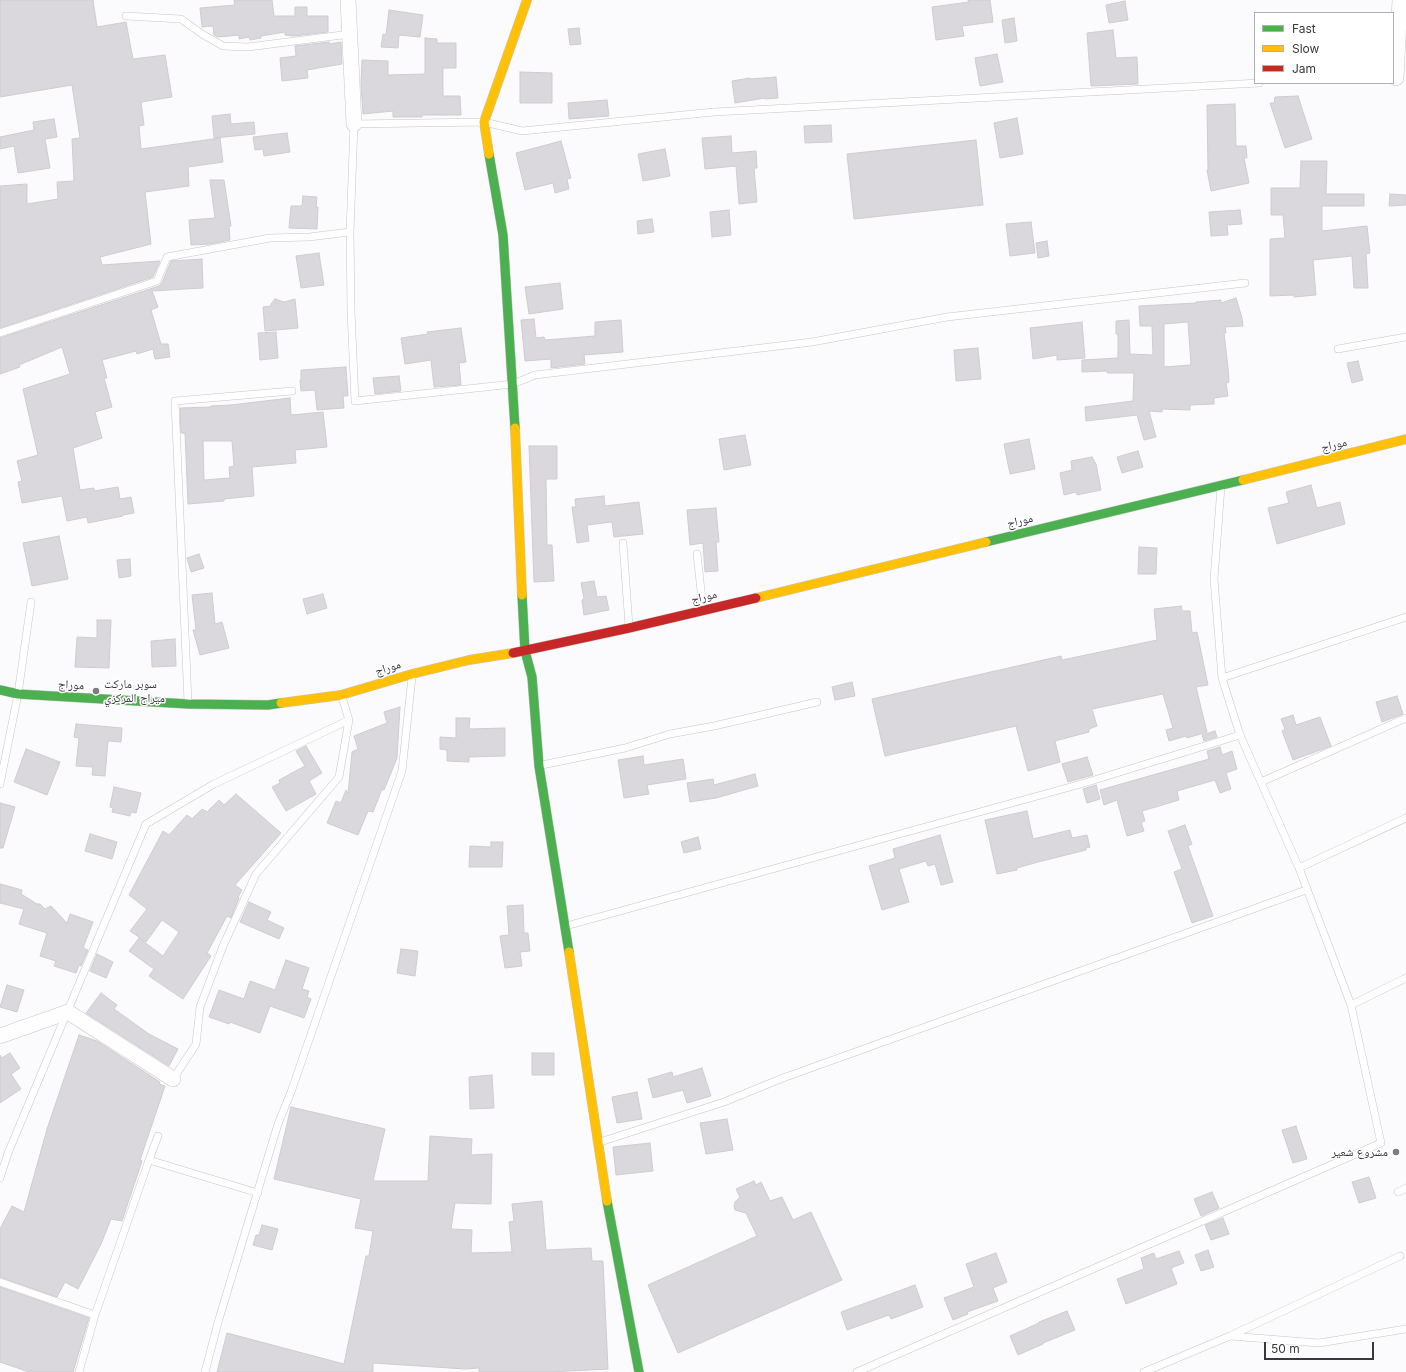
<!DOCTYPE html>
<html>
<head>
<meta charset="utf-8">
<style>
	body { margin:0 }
	#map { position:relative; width:1406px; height:1372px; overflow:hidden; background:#fbfafc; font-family:Inter,sans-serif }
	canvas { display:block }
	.legend { position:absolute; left:1254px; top:12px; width:140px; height:72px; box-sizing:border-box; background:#fff; border:1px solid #b1afb2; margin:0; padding:5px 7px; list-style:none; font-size:12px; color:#3b373f }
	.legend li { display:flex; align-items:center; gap:8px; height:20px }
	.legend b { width:20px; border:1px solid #b1afb2 }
	.scale { position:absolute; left:1264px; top:1342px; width:110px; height:18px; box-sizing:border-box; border:2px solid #3b373f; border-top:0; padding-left:5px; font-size:12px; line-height:14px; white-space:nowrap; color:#3b373f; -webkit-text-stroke:3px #fff; paint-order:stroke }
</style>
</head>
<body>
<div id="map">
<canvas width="1406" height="1372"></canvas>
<ul class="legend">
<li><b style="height:5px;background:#4caf50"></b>Fast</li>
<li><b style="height:5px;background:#ffc107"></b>Slow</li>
<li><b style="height:5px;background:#c62828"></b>Jam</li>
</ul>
<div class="scale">50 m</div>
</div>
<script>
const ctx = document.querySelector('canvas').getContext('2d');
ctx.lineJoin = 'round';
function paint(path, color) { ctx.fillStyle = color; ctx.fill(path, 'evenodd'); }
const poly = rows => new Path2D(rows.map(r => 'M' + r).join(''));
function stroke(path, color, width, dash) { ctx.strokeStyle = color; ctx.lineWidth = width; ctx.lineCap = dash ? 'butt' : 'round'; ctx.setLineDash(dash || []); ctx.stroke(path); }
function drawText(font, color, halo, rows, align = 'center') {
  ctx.font = font + ' Inter,"Noto Naskh Arabic",sans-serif'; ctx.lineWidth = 3; ctx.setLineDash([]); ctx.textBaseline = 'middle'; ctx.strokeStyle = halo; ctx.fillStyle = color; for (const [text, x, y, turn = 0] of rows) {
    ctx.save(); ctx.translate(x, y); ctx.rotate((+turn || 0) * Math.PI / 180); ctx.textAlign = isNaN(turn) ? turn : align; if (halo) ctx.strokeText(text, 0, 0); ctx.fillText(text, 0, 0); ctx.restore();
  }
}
const building = poly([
	[0,0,93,0,97,27,126,22,133,59,165,55,172,97,141,102,144,125,139,126,141,149,220,138,223,162,188,167,189,186,145,192,151,244,100,257,102,265,160,261,153,277,0,328,0,186,27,184,27,204,58,199,57,182,74,181,72,139,80,138,72,85,0,97,0,0],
	[234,0,272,0,274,16,295,16,295,7,307,7,307,16,328,16,328,32,294,36,285,35,285,32,261,36,261,38,250,40,249,37,239,39,239,35,218,37,214,35,213,26,202,27,200,8,235,5,234,0],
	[968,0,990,0,993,22,962,26,964,36,936,40,932,7,969,2,968,0],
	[1125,1,1128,20,1109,23,1106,5,1125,1],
	[389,10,423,15,420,37,399,35,398,48,381,47,383,34,386,35,389,10],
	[1014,18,1017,41,1005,43,1002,20,1014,18],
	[579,28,581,44,570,45,568,29,579,28],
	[1113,30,1116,58,1137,57,1138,84,1091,86,1087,33,1113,30],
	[425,38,437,39,437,43,456,43,456,68,443,68,443,96,460,96,461,115,422,115,422,117,393,117,393,111,363,114,361,84,362,60,388,61,388,75,425,74,425,38],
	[329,42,329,44,341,42,342,64,307,70,308,78,282,81,280,58,296,56,295,46,329,42],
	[997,54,1003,82,980,86,975,58,997,54],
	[520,72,552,73,552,103,520,103,520,72],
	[776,77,778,98,765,99,765,98,735,103,732,81,750,78,750,79,776,77],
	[1298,96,1312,139,1285,148,1270,103,1274,103,1275,97,1298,96],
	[607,100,609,116,569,119,568,103,607,100],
	[1235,104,1236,146,1246,146,1247,158,1244,158,1249,183,1211,191,1207,170,1208,170,1207,105,1235,104],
	[230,114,231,124,254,122,255,134,214,138,212,116,230,114],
	[1017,118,1023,154,1000,158,994,123,1017,118],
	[54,119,57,137,45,139,50,168,18,173,14,146,0,149,0,137,34,130,33,122,54,119],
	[831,125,832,142,805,143,804,126,831,125],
	[287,133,290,152,264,156,263,149,255,150,253,137,287,133],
	[731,136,732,153,756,151,757,168,754,168,757,202,739,204,736,166,705,169,702,138,731,136],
	[976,140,983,205,854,219,847,154,976,140],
	[561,141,571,178,567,179,569,189,555,193,553,183,525,190,516,153,561,141],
	[665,149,670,176,643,181,638,154,665,149],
	[1301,161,1327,161,1326,194,1364,194,1364,206,1322,206,1322,231,1367,226,1370,253,1366,254,1368,288,1354,288,1352,256,1313,260,1316,295,1294,297,1294,295,1270,296,1270,239,1285,238,1283,215,1271,215,1271,188,1300,188,1301,161],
	[210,180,224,180,231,226,229,226,230,240,211,244,191,245,189,220,215,218,210,180],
	[1390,194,1406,195,1406,205,1389,206,1390,194],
	[303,196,317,197,316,207,318,207,317,229,289,228,291,206,302,206,303,196],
	[729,210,731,235,712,237,710,212,729,210],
	[1240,210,1242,224,1227,225,1228,235,1211,236,1209,212,1240,210],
	[652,219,654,232,638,234,637,221,652,219],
	[1031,222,1035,253,1010,256,1006,224,1031,222],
	[1047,241,1049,256,1038,258,1036,243,1047,241],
	[319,253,324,285,301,288,296,256,319,253],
	[202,259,203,288,152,291,158,307,151,310,161,344,168,344,170,357,155,359,153,349,137,354,136,351,102,360,107,378,104,378,112,407,95,412,102,438,73,448,80,490,94,488,94,491,118,487,120,499,131,497,134,513,123,515,123,516,88,523,87,517,67,521,62,496,22,503,18,482,22,481,17,461,38,455,23,389,70,374,62,347,19,365,20,367,0,374,0,338,159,286,162,283,171,261,202,259],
	[560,283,563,309,529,314,525,287,560,283],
	[1236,298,1242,318,1243,326,1225,327,1226,333,1224,333,1228,368,1229,382,1226,383,1228,396,1214,398,1214,404,1190,405,1190,410,1162,409,1162,412,1149,411,1156,437,1144,440,1137,415,1086,421,1085,407,1133,401,1134,373,1107,373,1107,371,1082,372,1082,360,1118,358,1118,334,1116,334,1116,321,1129,320,1130,354,1153,355,1152,326,1140,326,1139,306,1196,303,1196,302,1221,300,1221,303,1236,298],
	[1188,322,1191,365,1164,367,1164,324,1188,322],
	[275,299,284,302,295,299,298,328,265,331,263,307,271,306,271,304,275,299],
	[534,319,536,338,544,337,545,340,595,336,595,322,621,320,623,352,584,355,585,364,551,368,551,359,525,361,521,320,534,319],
	[1082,322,1085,358,1057,360,1057,355,1033,359,1030,328,1082,322],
	[461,328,466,362,459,363,461,385,434,387,431,360,405,364,401,338,428,334,427,332,461,328],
	[276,332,278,358,260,360,258,333,276,332],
	[978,348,981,379,956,381,954,350,978,348],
	[1358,361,1363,380,1352,383,1347,363,1358,361],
	[346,367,348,396,343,396,344,408,317,410,315,390,301,391,300,380,301,379,301,370,346,367],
	[399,376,401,391,375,394,373,378,399,376],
	[290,398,291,415,323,412,327,447,295,450,296,463,252,467,254,496,224,499,224,501,188,504,185,433,181,433,180,408,211,407,211,406,231,405,290,398],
	[203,441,232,441,234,466,229,467,230,478,204,480,203,441],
	[745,435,751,465,724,470,719,439,745,435],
	[1029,439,1035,469,1010,474,1004,444,1029,439],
	[529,446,557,446,557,479,546,479,547,545,552,545,554,581,534,582,529,446],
	[1138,451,1143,467,1122,473,1117,457,1138,451],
	[1092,457,1096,464,1101,490,1077,495,1076,492,1064,495,1060,473,1072,470,1071,461,1092,457],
	[1311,485,1317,508,1340,502,1345,524,1277,544,1268,508,1289,503,1286,492,1311,485],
	[604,496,605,506,639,502,643,534,614,537,612,522,587,525,589,541,577,543,572,507,576,507,575,499,604,496],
	[716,508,719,542,716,542,718,571,705,572,703,543,690,545,687,510,716,508],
	[59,536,68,579,32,586,23,543,59,536],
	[1139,547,1157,548,1156,574,1138,574,1139,547],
	[199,554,204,568,191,572,187,558,199,554],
	[130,559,131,576,119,578,117,560,130,559],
	[594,581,597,597,606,596,609,610,584,615,582,600,584,599,581,583,594,581],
	[212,593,215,624,222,622,229,648,200,655,193,630,196,630,192,595,212,593],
	[323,594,327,608,307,614,303,599,323,594],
	[1181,606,1182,611,1190,611,1192,633,1197,632,1208,685,1196,687,1207,732,1187,738,1186,736,1169,741,1166,730,1173,728,1163,694,1092,709,1097,726,1089,729,1089,732,1055,741,1060,762,1028,771,1016,726,885,756,872,699,1061,656,1062,660,1157,640,1154,609,1181,606],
	[97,620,111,620,109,668,75,667,77,637,97,638,97,620],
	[175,639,176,666,152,667,151,641,175,639],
	[852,682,855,696,835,700,832,687,852,682],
	[1397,696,1403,714,1382,722,1376,702,1397,696],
	[400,707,397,758,384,790,382,789,373,812,368,811,358,835,327,823,336,801,341,803,346,790,348,794,352,752,358,749,354,736,387,723,384,712,400,707],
	[1293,715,1296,725,1320,717,1331,746,1293,760,1282,731,1285,729,1281,719,1293,715],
	[456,718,470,718,469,729,505,728,505,756,469,757,469,762,447,761,447,750,440,749,440,737,456,738,456,718],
	[76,724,122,728,121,742,108,741,105,776,92,775,93,767,76,766,79,738,74,737,76,724],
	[1215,731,1217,737,1204,741,1202,735,1215,731],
	[306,746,322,773,309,781,316,794,286,811,272,787,280,783,279,780,305,766,296,751,306,746],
	[1220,747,1222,755,1232,751,1237,769,1226,773,1231,789,1220,793,1215,780,1177,791,1179,800,1142,811,1145,821,1141,822,1144,831,1127,836,1117,800,1104,805,1100,790,1209,759,1207,751,1220,747],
	[26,749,60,762,47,795,14,782,26,749],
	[643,756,644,765,683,759,686,779,647,785,649,794,624,798,618,760,643,756],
	[1087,757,1093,775,1068,782,1062,764,1087,757],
	[755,774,758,786,716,798,690,802,687,783,713,779,714,785,755,774],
	[1096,785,1100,799,1087,803,1083,789,1096,785],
	[114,787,141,793,136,813,131,812,130,816,112,812,113,808,110,807,114,787],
	[236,794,281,833,235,885,242,890,238,897,239,898,231,918,227,916,207,953,211,956,183,999,149,976,154,969,129,951,139,938,163,956,179,932,162,920,146,942,130,931,147,909,129,895,163,831,169,835,187,815,192,819,202,809,207,812,219,800,224,805,236,794],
	[0,803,15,807,3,848,0,848,0,803],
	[1027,811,1033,839,1070,830,1072,838,1087,835,1090,847,1086,848,1086,850,1038,862,1017,868,1017,870,997,874,985,820,1027,811],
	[1185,825,1192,844,1188,846,1213,916,1192,923,1174,872,1182,869,1168,831,1185,825],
	[90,834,117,842,112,859,85,851,90,834],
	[940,835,953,882,941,885,935,864,928,866,926,861,899,869,909,902,882,910,869,866,895,858,893,849,940,835],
	[698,837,701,849,684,853,681,842,698,837],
	[491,842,503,842,502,867,469,867,470,846,491,847,491,842],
	[0,884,22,890,21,894,37,904,40,904,45,909,51,906,67,923,70,914,93,922,83,948,88,950,81,966,79,965,76,973,54,966,56,961,40,956,47,933,19,924,24,909,0,903,0,884],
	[249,902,271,912,267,920,284,928,279,939,240,922,249,902],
	[523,905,524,933,528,933,530,951,520,952,522,966,505,968,500,936,509,935,507,906,523,905],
	[401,949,418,951,415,976,397,973,401,949],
	[97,954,113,962,106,978,90,971,97,954],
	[286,960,309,968,302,989,309,991,307,997,311,999,304,1018,270,1006,260,1033,230,1022,229,1024,209,1017,219,990,244,999,250,981,275,990,286,960],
	[7,985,24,990,17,1012,0,1007,7,985],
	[101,993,117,1005,114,1009,149,1034,178,1049,169,1066,86,1013,101,993],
	[79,1035,97,1041,160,1082,159,1084,165,1086,140,1160,142,1161,122,1221,111,1219,101,1244,78,1289,65,1282,57,1297,0,1277,0,1229,12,1206,24,1212,47,1129,79,1035],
	[10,1053,20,1068,11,1074,21,1089,0,1103,0,1055,2,1058,10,1053],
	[532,1053,554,1053,554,1075,532,1075,532,1053],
	[702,1068,711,1096,687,1103,683,1090,653,1098,648,1079,672,1072,673,1077,702,1068],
	[492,1075,494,1108,470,1109,469,1077,492,1075],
	[637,1092,642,1119,617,1123,612,1097,637,1092],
	[291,1107,385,1129,373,1181,428,1181,430,1136,472,1139,471,1155,492,1154,491,1204,455,1203,451,1229,472,1230,471,1253,512,1252,509,1222,514,1221,512,1204,542,1201,546,1250,591,1248,592,1261,603,1261,608,1369,550,1372,479,1372,479,1368,465,1369,373,1363,373,1372,217,1372,227,1333,344,1364,366,1256,369,1256,373,1231,355,1228,361,1199,274,1179,291,1107],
	[727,1119,733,1150,706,1154,700,1123,727,1119],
	[1296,1126,1307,1159,1293,1163,1282,1130,1296,1126],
	[650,1143,653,1171,616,1175,613,1147,650,1143],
	[1369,1177,1376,1198,1359,1203,1352,1182,1369,1177],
	[754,1181,756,1185,761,1182,770,1201,782,1197,793,1220,811,1212,842,1280,678,1353,648,1285,757,1236,746,1213,735,1210,734,1205,735,1202,740,1197,736,1189,754,1181],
	[1212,1192,1219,1208,1201,1216,1194,1199,1212,1192],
	[1223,1218,1229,1234,1211,1240,1205,1225,1223,1218],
	[262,1225,278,1229,272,1250,253,1245,256,1235,259,1235,262,1225],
	[1208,1250,1214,1267,1201,1271,1195,1255,1208,1250],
	[1179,1251,1184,1263,1171,1268,1177,1284,1126,1304,1117,1279,1144,1269,1141,1258,1154,1253,1156,1259,1179,1251],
	[996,1253,1007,1282,993,1288,998,1301,967,1312,968,1314,953,1320,944,1298,974,1287,966,1264,996,1253],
	[915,1285,923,1307,891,1319,889,1315,847,1330,841,1312,915,1285],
	[0,1287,89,1318,73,1372,29,1372,0,1362,0,1287],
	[1067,1311,1075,1330,1043,1343,1043,1344,1018,1355,1010,1336,1039,1323,1039,1322,1067,1311]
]);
paint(building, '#dad8dc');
stroke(building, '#ceccd0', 1);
const lane = poly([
	[126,16,181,19,202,34,223,46,248,47,350,34],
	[350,232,354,124,484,122,522,131,714,112,1259,83],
	[0,333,157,281,167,257,270,238,309,237,350,232,351,311,355,401,513,384,535,375,812,342,947,317,1245,283],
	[1338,349,1406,337],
	[623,543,629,626],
	[697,554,703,609],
	[1222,678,1406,617],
	[188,702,175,401,292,391],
	[542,765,625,748,670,734,714,726,817,702],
	[1261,782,1406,718],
	[0,784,18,694,31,602],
	[1299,868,1406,818],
	[566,926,1081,784,1240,735],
	[1351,1005,1406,978],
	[173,1079,196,1044,200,1007,223,946,256,874,339,777,349,720,342,697],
	[600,1142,724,1102,783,1078,1306,890],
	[149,1160,258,1193],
	[0,1178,8,1153,146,824,214,784,349,720],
	[1398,1192,1406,1188],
	[0,1282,95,1315,149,1160,158,1136],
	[1230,1336,1400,1256],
	[79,1372,95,1315],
	[205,1372,219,1319,278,1124,291,1092,402,771,412,677],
	[857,1372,1381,1143,1351,1005,1299,868,1240,735,1222,678,1214,579,1221,487],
	[1144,1372,1230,1336,1319,1343,1406,1329]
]);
const street = poly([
	[348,0,354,124],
	[1396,78,1400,0],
	[0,1036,68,1012,173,1079]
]);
const fast = poly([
	[489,154,503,235,515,428],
	[986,542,1243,480],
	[522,595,525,651,532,677,539,766,569,952],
	[0,690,18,694,188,704,268,705,281,703],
	[607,1201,639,1372]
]);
const slow = poly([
	[489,154,484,122,527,0],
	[515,428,522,595],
	[1243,480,1406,439],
	[756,598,986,542],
	[281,703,341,695,412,674,469,660,513,653],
	[569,952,607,1201]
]);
const jam = poly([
	[513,653,629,628,756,598]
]);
stroke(lane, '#c6c5c8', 8);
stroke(street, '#c6c5c8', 16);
stroke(fast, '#c6c5c8', 10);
stroke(slow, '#c6c5c8', 10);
stroke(jam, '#c6c5c8', 10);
stroke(lane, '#fefeff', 7);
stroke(street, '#fefeff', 15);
stroke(fast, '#4caf50', 9);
stroke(slow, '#ffc107', 9);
stroke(jam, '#c62828', 9);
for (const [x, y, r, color] of [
	[96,691,4,"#7e7b81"],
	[1396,1152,4,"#7e7b81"]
]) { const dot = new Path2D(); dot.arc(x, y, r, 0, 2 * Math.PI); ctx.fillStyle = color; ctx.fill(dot); stroke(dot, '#fff', 1.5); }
drawText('12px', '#3b373f', '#fff', [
	["موراج",1334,445,-14],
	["موراج",1020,521,-13],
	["موراج",704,597,-14],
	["موراج",388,668,-17],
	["موراج",71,685,3]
]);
drawText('12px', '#3b373f', '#fff', [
	["سوبر ماركت",104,684],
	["ميراج المركزي",104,698],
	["مشروع شعير",1388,1152,"right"]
], 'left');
</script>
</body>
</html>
